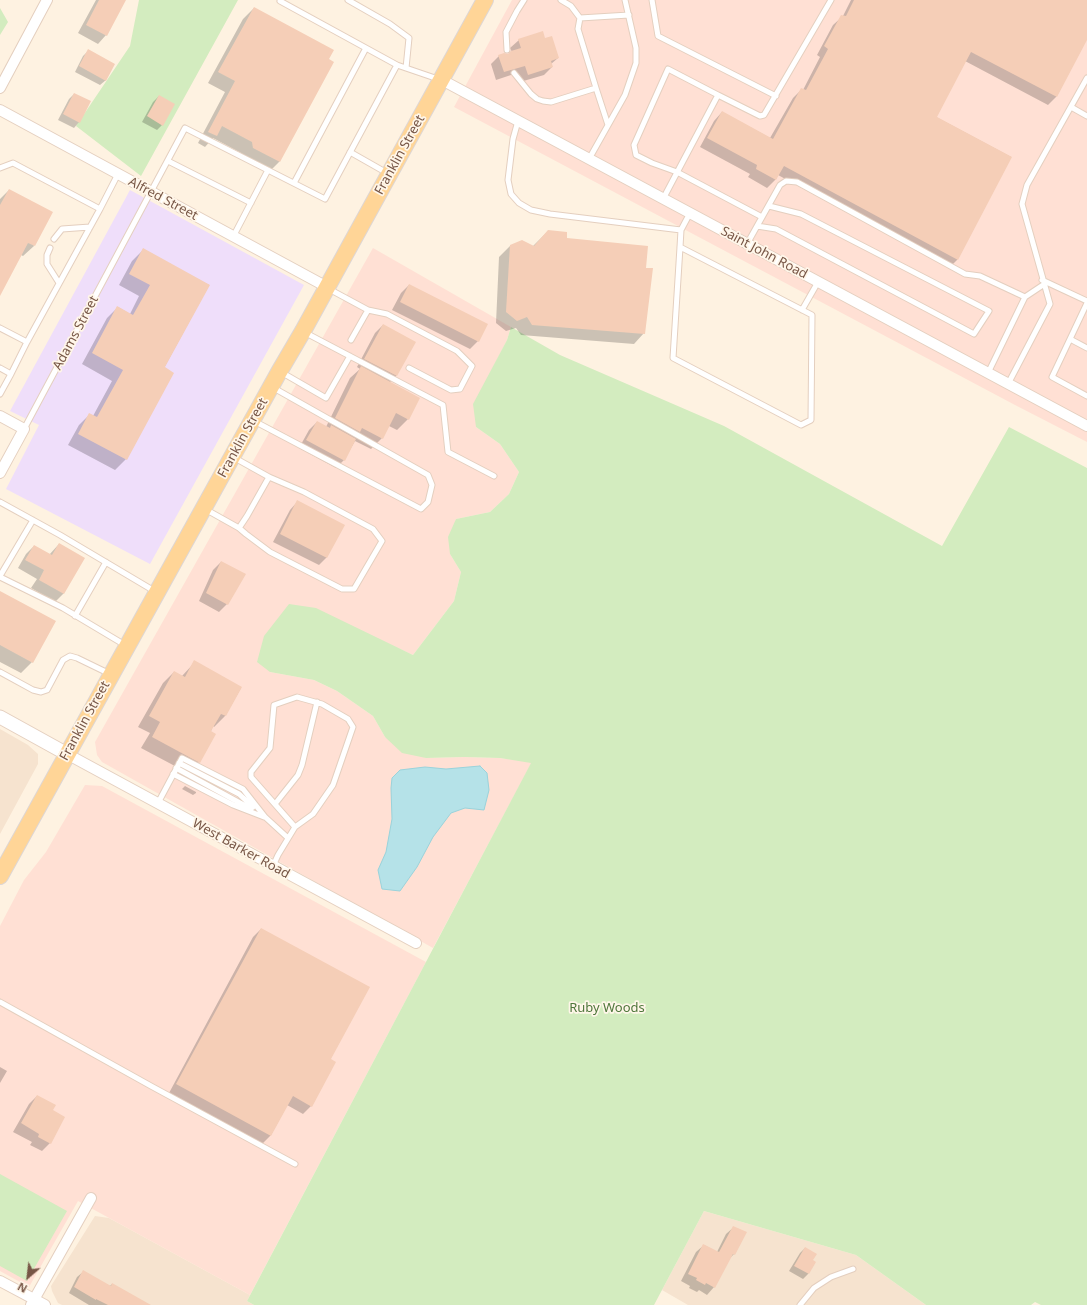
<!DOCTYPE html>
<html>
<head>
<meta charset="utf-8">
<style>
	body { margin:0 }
	#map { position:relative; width:1087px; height:1305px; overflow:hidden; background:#fef2e1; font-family:"Noto Sans",sans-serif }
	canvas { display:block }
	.north { position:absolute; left:8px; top:1257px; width:40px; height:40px; -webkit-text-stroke:3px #fff6e9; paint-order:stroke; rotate:208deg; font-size:11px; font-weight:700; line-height:16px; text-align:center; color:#775646 }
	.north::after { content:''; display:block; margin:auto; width:14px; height:18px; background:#775646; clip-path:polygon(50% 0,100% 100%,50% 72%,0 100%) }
</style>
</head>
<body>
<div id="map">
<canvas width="1087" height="1305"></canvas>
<div class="north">N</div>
</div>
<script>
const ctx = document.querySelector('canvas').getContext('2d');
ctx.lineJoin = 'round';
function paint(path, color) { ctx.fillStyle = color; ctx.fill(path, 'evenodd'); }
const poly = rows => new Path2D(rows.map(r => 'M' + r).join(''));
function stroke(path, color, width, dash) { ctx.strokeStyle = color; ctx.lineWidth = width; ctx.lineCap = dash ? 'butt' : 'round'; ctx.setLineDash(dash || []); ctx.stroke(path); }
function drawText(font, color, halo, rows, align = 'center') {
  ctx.font = font + ' "Noto Sans",sans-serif'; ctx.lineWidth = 3.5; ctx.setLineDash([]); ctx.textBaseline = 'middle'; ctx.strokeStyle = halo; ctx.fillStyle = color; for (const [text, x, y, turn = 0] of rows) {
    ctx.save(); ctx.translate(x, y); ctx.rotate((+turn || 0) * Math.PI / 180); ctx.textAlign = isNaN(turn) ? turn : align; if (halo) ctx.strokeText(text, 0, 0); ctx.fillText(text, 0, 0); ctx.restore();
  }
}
paint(poly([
	[0,729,28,745,38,754,38,764,0,834],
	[704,1211,856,1255,926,1305,688,1305,662,1290],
	[95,1216,109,1218,250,1295,247,1301,254,1305,62,1305,58,1303,52,1291,51,1286]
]), '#f6e3cf');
paint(poly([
	[512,0,1087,0,1087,442,1015,405,454,107],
	[373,248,511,327,507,340,493,368,476,427,500,444,519,472,509,494,490,512,456,519,450,554,461,572,454,601,413,655,378,639,270,672,314,680,337,691,373,716,385,737,426,758,464,757,500,758,532,762,433,948,102,762,97,755,95,742],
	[85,785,102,786,426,962,250,1295,78,1201,29,1287,0,1271,0,926,24,880,46,852]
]), '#ffe0d4');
paint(poly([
	[130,190,304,285,150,564,6,489,39,425,10,411]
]), '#efdefa');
paint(poly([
	[139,0,238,0,141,176,76,126,130,46],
	[0,8,8,22,0,35],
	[511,327,560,355,724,426,942,546,1009,427,1087,468,1087,1305,1041,1305,1035,1302,1031,1305,926,1305,856,1255,704,1211,654,1305,254,1305,247,1301,531,763,500,758,464,757,426,758,402,753,385,737,373,716,337,691,314,680,270,672,257,662,264,636,289,604,316,608,413,655,454,601,461,572,450,554,448,537,456,519,490,512,509,494,519,472,500,444,476,427,473,404,507,340],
	[0,1174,67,1211,27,1281,0,1266]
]), '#d3ecbf');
const water = poly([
	[480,766,487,773,489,790,484,810,465,808,451,813,433,837,417,867,400,891,382,889,378,870,386,852,392,819,391,788,392,778,400,770,425,767,446,769,480,766]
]);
paint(water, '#b5e2e8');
stroke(water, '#9ad3db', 1);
paint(poly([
	[96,0,125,0,106,35,98,44,78,33],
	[851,0,1087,0,1087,38,1056,97,1048,105,965,61,936,117,1011,157,957,260,949,268,778,175,776,179,767,188,748,177,750,174,700,147,714,121,722,112,770,138,793,98,801,90,803,90,820,57,817,55,833,25,843,16],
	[254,8,332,62,279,162,268,173,243,159,241,153,213,138,205,147,198,143,225,92,208,83,243,19],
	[519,40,544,40,558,58,551,64,552,67,544,75,520,82,517,73,496,80,491,64,499,56,508,55,512,52,510,48],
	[88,51,106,80,100,85,75,72,83,56],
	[74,94,89,102,79,122,74,128,58,120,69,99],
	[159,96,162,125,157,130,142,122,153,102],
	[9,190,34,246,23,256,21,255,0,293,0,199],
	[548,231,645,269,644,333,634,344,521,335,516,328,506,331,496,323,499,257,510,246,533,246],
	[143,250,209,285,164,368,126,459,115,470,68,445,79,425,90,414,93,416,112,381,82,364,107,318,118,307,130,314,139,296,119,285,132,261],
	[409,285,478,341,470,349,392,310,401,293],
	[383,325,414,342,396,376,389,383,408,419,397,430,389,426,382,438,371,449,355,441,344,460,336,468,299,448,309,430,317,422,326,427,350,378,360,369,357,367,375,333],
	[298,501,327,557,319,565,273,542,290,510],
	[59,544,64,593,55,602,31,588,37,579,18,568,26,554,34,546,49,555],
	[221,562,227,604,219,612,199,601,213,570],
	[0,597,32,662,21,673,0,662],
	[195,662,241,688,225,716,214,727,213,726,199,762,188,773,141,748,150,733,138,727,163,683,174,672,182,676],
	[185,786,196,792,196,793,193,795,182,789],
	[261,929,330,1059,311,1106,303,1114,287,1105,271,1135,262,1144,169,1093,253,937],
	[0,1067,7,1071,0,1083],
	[37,1096,51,1111,50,1143,42,1151,30,1145,32,1142,13,1132,29,1104],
	[734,1227,734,1254,729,1259,714,1287,707,1295,699,1290,697,1292,689,1288,690,1286,681,1281,696,1252,704,1245,717,1252,726,1234],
	[805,1248,812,1261,815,1262,808,1274,803,1279,789,1271,800,1253],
	[83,1272,110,1286,112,1284,149,1305,89,1305,69,1293,77,1277]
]), '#0003');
paint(poly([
	[99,0,126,0,107,36,86,25],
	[854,0,1087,0,1087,40,1057,97,971,52,937,117,1012,157,958,260,784,166,776,180,756,169,757,165,707,138,722,111,773,139,801,88,806,90,828,49,824,46,841,15,846,16],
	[254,7,334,50,329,59,334,62,280,162,253,148,252,142,222,126,217,136,208,132,235,81,218,72],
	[543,31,545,38,552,36,559,58,551,61,553,67,528,75,525,66,504,72,498,55,504,53,508,54,511,51,521,48,518,39],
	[88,49,115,64,106,81,79,66],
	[74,93,91,101,80,123,63,114],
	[159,95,175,104,163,126,147,116],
	[9,189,53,212,35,246,28,243,0,296,0,205],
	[548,230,567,232,567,238,648,246,646,268,653,268,645,334,532,325,527,317,517,321,506,312,510,245,522,240,534,246],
	[143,248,210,285,165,367,174,373,127,460,78,434,89,413,97,417,123,370,92,353,117,306,133,315,150,285,129,274],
	[409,284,488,324,479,342,400,302],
	[383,324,416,342,397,376,364,359],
	[361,366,420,398,409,420,396,413,383,439,362,428,360,432,335,418],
	[317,421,330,428,331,425,356,439,345,461,306,440],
	[297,500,345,525,327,558,280,534],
	[59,543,85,558,64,594,39,580,44,570,25,560,34,545,52,555],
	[221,561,246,574,228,605,206,593],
	[0,591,56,621,33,663,0,645],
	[194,660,242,687,226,716,221,714,211,731,216,734,200,763,152,737,160,722,149,716,174,671,185,677],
	[261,928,370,987,331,1059,336,1062,312,1107,293,1096,271,1136,176,1084],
	[37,1095,56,1105,53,1110,65,1117,51,1144,38,1137,39,1134,21,1123],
	[733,1226,747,1232,735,1255,733,1254,715,1288,706,1283,705,1285,696,1280,697,1278,688,1274,703,1244,719,1252],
	[805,1247,817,1254,813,1260,816,1262,809,1274,794,1266],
	[83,1270,111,1286,112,1283,151,1305,108,1305,96,1299,96,1300,74,1287]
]), '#f5ceb7');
const service = poly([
	[348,0,390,24,409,38,406,68],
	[561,0,571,6,580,18,629,15],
	[652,0,658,36,776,96],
	[280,1,397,65],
	[507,50,506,32,517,11,524,0],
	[514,73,531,94,537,99,543,101,551,102,596,88,578,29,580,18],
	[596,88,608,125],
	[718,95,668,69,634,145,636,155,652,163,677,172,762,217],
	[1071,107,1087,116],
	[518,121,513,139,508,180,511,194,519,203,531,210,550,214,681,230],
	[350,152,387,173],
	[589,159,625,95,636,63,636,48,625,0],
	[168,161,251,203],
	[0,168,13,163,100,209,118,174],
	[294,183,366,48],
	[663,199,718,95,760,116,764,115,831,0],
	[757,226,776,229,974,334,989,311,801,214,769,206],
	[233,237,268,170],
	[54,239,62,229,90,227],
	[747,244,780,185,786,181,797,182,965,274,980,276,1025,297],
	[680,247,812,315,811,420,801,425,673,358,680,247,681,230,690,213],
	[50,248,47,255,47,264,59,283],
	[1042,280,1087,301],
	[329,289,368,310,387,314,457,351,472,366,460,389,451,390,409,368],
	[1087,303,1070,339,1087,348],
	[802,310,818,282],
	[0,328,27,342],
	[304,332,443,405,448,452,494,476],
	[1070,339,1052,377,1087,396],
	[351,340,368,310],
	[0,368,11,374,0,394],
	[281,372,326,398,350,356],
	[988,373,1025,297,1043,285],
	[11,374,27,342,100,209],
	[1008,384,1050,304,1022,204,1027,185,1087,78],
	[254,421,421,509,428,502,432,485,428,475,272,387],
	[24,429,185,128,325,199,397,65,438,79],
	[0,502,60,535,156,592],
	[205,509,239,528,246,534,270,552,342,589,354,589,382,541,373,529,304,492,269,477,233,457],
	[239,528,247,516,269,477],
	[0,576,33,520],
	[0,577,63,608,125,645],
	[75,616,106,562],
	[0,672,33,690,41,692,47,690,63,660,70,656,77,658,110,674],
	[179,763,239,794,253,807],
	[176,768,251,809],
	[173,774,233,805,264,817],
	[158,803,182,758,243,789,265,817],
	[275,804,298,775,302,765,317,702],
	[264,816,288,838],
	[273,866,278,855,295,827,313,814,333,785,353,727,348,719,322,704,297,697,274,705,270,748,251,772,251,777,295,827],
	[0,1002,151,1086,295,1164],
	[800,1305,814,1288,831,1277,853,1269]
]);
const minor = poly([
	[442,80,1087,426],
	[0,88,47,0],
	[0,110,327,287],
	[0,416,24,429,0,473],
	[67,754,416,943],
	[0,1281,45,1305],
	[31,1305,91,1198]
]);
const tertiary = poly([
	[0,717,67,754]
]);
const primary = poly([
	[0,876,279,372,303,331,485,0]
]);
stroke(service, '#e4cfbf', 7);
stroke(minor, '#e4cfbf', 12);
stroke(tertiary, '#e4cfbf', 15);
stroke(primary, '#ded6d3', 18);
stroke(service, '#fff', 5);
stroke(minor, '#fff', 10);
stroke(tertiary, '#fff', 13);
stroke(primary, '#ffd597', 16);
drawText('13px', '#775646', '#fff6e9', [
	["Franklin Street",400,155,-61],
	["Alfred Street",163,199,28],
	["Saint John Road",764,253,28],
	["Adams Street",76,333,-62],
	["Franklin Street",243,438,-61],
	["Franklin Street",85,721,-61],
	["West Barker Road",241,849,29]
]);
drawText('13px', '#4f773b', '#fff6e9', [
	["Ruby Woods",607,1008]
]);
</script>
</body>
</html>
